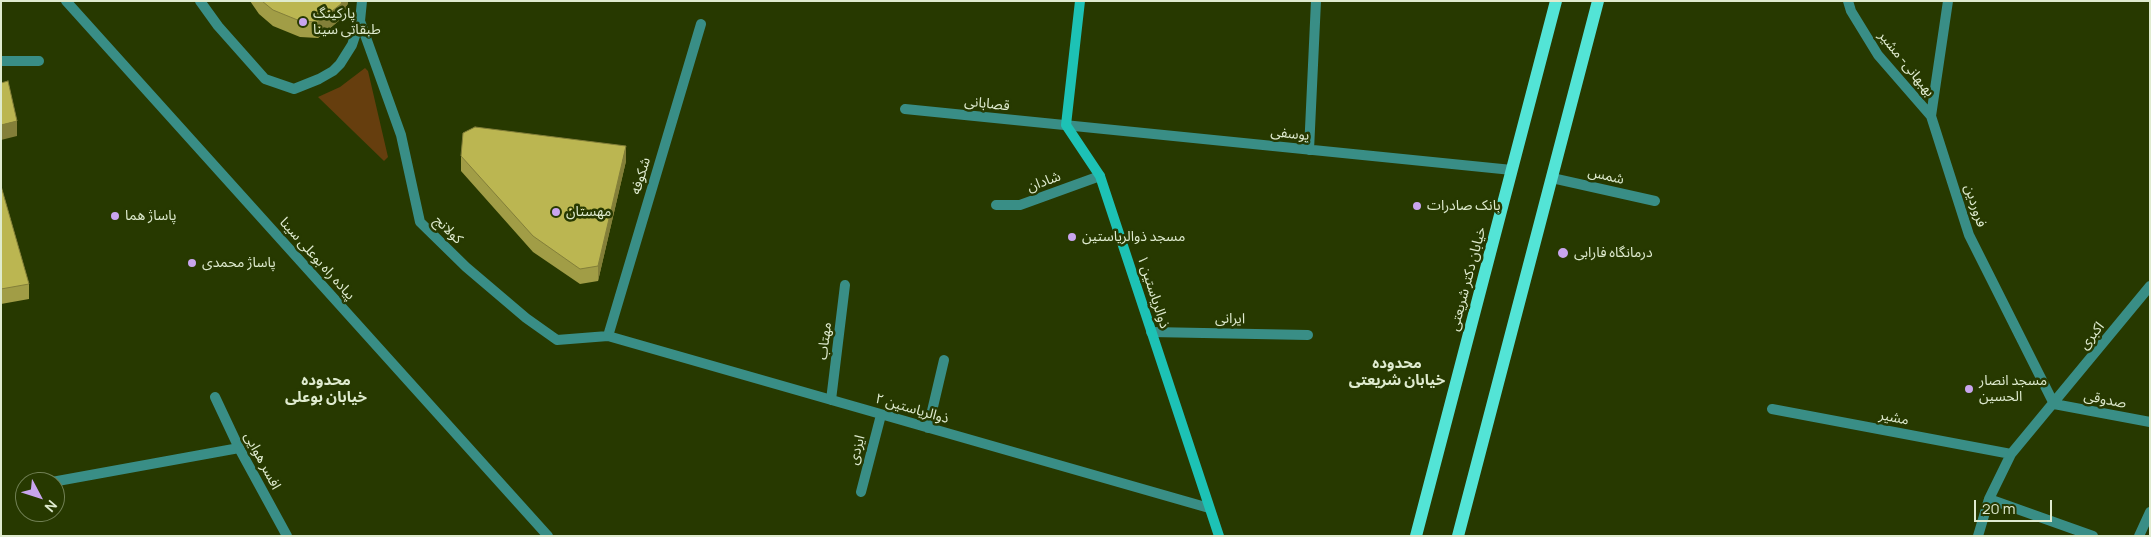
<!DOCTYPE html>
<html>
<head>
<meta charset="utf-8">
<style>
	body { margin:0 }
	#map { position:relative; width:2151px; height:537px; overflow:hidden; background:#273900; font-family:Manrope,sans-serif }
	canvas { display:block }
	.frame { position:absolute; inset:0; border:2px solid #dfebcf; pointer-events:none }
	.north { position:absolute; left:15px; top:472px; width:50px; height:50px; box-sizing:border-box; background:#273900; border:1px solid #718053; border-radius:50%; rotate:130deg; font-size:14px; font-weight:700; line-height:20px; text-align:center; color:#dfebcf }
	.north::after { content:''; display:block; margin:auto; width:18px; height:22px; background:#c9a5ee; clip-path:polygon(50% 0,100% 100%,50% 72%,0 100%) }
	.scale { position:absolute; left:1974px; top:500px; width:78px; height:22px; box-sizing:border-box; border:2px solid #dfebcf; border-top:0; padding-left:6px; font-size:15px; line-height:18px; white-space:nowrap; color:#dfebcf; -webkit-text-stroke:4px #273900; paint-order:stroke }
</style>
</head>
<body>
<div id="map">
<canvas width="2151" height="537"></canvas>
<div class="frame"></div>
<div class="north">N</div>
<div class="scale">20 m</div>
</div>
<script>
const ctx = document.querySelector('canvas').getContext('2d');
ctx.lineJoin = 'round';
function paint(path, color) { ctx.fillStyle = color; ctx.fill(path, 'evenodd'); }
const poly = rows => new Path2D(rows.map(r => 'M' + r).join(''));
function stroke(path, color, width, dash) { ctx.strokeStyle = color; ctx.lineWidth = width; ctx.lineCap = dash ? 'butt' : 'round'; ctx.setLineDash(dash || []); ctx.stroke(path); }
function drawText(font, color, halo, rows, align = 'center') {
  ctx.font = font + ' Manrope,"Noto Sans Arabic",sans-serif'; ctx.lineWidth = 5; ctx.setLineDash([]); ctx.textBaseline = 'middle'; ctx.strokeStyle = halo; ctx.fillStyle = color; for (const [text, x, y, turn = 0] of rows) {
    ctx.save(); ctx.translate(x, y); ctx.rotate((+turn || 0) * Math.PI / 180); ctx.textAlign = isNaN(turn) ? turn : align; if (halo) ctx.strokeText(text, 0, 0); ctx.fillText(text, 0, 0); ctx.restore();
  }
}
paint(poly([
	[365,68,368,71,388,157,384,161,318,97,340,87]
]), '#663e0e');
stroke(poly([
	[66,1,548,536],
	[200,1,218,26,265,79,294,89,319,79,333,71,340,64,352,45,360,21,362,1],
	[1848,1,1851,11,1878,55,1931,116],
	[1948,1,1931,116,1969,235,2054,404],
	[360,21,401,135,420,222,466,267,526,318,557,340,608,336,1209,508],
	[1,61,39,61],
	[905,109,1512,170],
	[1309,150,1316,1],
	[1552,178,1655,201],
	[996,205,1020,205,1100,176],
	[1151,332,1308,335],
	[608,336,701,24],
	[215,397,239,448,287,536],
	[831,400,845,285],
	[2054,404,2150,422],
	[1772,409,2011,454],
	[928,428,944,360],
	[52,482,239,448],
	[861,492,881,415],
	[1989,499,2093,536],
	[1978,536,1989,499,2011,454,2150,286],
	[2139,536,2150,512]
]), '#398e86', 10);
stroke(poly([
	[1080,1,1066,125,1100,176,1219,536]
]), '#1dc2b5', 10);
stroke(poly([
	[1416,536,1556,1],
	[1458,536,1598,1]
]), '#53e4d6', 12);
paint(poly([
	[250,1,348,1,348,3,341,19,318,38,300,37,273,26,259,14],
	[461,156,626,161,598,281,580,284,533,252,461,171],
	[1,186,29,284,29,299,1,304]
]), '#a19d46');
paint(poly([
	[342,1,348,1,348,3,341,19,318,38,318,22],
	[17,121,17,136,1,140,1,125],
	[626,146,626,161,598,281,598,266]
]), '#837f39');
const building = poly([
	[262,1,342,1,341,4,318,22,300,21,273,10,262,1],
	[8,81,17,121,1,125,1,83,8,81],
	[475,127,626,146,598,266,580,269,533,236,461,156,463,133,475,127],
	[1,186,29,284,1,289,1,186]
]);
paint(building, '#bbb651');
stroke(building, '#837f39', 1);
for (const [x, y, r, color] of [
	[303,22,5,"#c9a5ee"],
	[1417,206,5,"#c9a5ee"],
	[556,212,5,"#c9a5ee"],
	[115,216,5,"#c9a5ee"],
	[1072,237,5,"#c9a5ee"],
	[1563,253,6,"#c9a5ee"],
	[192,263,5,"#c9a5ee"],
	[1969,389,5,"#c9a5ee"]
]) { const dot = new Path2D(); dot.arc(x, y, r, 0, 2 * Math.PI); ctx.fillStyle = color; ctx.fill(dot); stroke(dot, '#273900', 2); }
drawText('14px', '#dfebcf', '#273900', [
	["پارکینگ",313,14],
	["طبقاتی سینا",313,30],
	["بانک صادرات",1427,206],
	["مهستان",566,212],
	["پاساژ هما",125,216],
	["مسجد ذوالریاستین",1082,237],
	["درمانگاه فارابی",1574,253],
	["پاساژ محمدی",202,263],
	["مسجد انصار",1979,381],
	["الحسین",1979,397]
], 'left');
drawText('14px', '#dfebcf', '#273900', [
	["بهبهانی- مشیر",1906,64,51],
	["قصابانی",987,104,6],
	["یوسفی",1290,134,6],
	["شکوفه",641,176,-73],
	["شمس",1606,176,13],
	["شادان",1044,182,-20],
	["فروردین",1975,206,72],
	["کولانج",448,230,44],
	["پیاده راه بوعلی سینا",317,259,48],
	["خیابان دکتر شریعتی",1468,279,-75],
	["ذوالریاستین ۱",1153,292,72],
	["ایرانی",1230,319,1],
	["اکبری",2092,336,-51],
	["مهتاب",825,341,-83],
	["صدوقی",2105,400,11],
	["ذوالریاستین ۲",912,409,16],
	["مشیر",1894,418,11],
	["ایزدی",857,450,-75],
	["افسر هوایی",262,461,62]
]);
drawText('bold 15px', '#dfebcf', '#273900', [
	["محدوده",1397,364],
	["خیابان شریعتی",1397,381],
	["محدوده",326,381],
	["خیابان بوعلی",326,398]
]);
</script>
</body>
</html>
